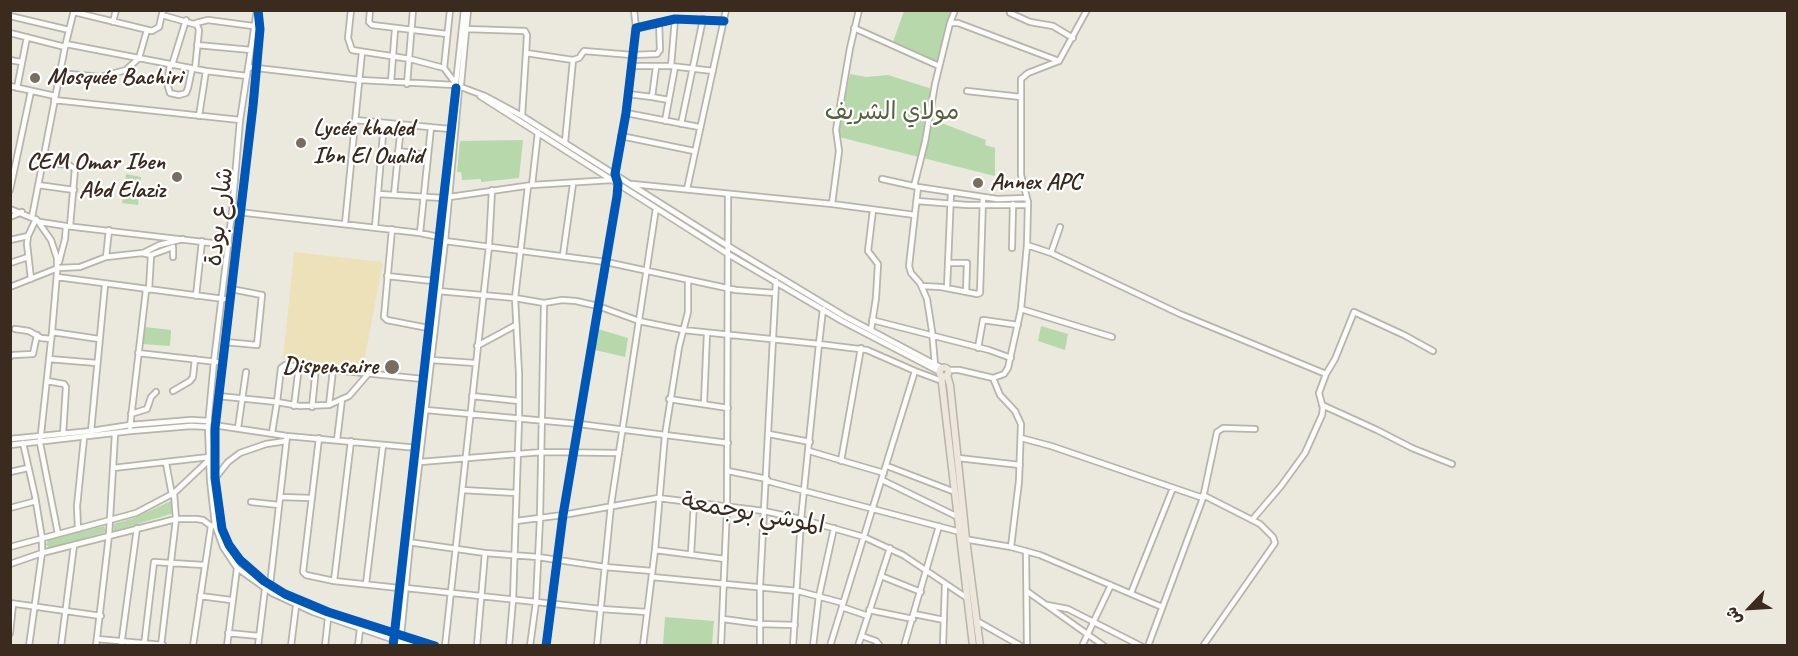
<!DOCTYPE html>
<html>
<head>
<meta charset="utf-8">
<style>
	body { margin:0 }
	#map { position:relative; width:1798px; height:656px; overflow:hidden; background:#ebe9dd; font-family:Caveat,"Playpen Sans Arabic",sans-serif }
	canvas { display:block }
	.frame { position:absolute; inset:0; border:12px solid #3b2a1e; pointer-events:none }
	.north { position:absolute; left:1720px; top:578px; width:60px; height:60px; -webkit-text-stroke:4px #fff; paint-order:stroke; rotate:245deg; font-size:16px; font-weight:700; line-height:24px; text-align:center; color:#3b2a1e }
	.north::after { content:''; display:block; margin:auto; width:21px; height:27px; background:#3b2a1e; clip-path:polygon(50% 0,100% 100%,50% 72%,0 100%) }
</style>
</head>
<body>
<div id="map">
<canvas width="1798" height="656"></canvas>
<div class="frame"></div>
<div class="north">ش</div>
</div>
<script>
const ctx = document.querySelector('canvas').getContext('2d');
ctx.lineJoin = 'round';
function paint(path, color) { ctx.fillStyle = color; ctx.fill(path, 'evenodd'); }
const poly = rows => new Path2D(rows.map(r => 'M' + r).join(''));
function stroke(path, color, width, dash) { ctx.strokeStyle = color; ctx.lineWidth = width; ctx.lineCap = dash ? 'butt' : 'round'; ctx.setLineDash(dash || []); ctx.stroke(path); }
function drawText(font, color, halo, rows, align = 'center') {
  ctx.font = font + ' Caveat,"Playpen Sans Arabic",sans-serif'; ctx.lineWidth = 4.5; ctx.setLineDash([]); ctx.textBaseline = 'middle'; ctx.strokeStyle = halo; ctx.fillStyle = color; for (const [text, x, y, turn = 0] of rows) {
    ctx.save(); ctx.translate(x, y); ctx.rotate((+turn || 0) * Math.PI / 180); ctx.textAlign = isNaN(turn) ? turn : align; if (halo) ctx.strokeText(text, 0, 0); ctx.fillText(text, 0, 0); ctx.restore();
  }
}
paint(poly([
	[904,11,953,11,941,57,937,63,934,63,893,42],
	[850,74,866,77,888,75,929,88,932,92,931,119,986,140,985,145,995,148,995,176,839,137,838,131],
	[523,140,519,178,481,182,481,179,462,180,461,172,457,172,460,141],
	[126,174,141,177,138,205,122,203],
	[1041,326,1068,334,1065,350,1038,341],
	[145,327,171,330,170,346,142,344],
	[598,329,628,338,625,357,595,350],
	[171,501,174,513,114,531,113,524,134,518],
	[104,526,106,532,50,548,46,545,48,540],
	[665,617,714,621,712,645,663,645]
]), '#b6d8aa');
paint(poly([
	[294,252,383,262,363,367,283,359]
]), '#ede1ba');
const minor = poly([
	[257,10,240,120,232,212,214,361,208,426,210,480,215,525,223,547,237,568,272,593,313,612,412,646],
	[258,10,260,29,253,106,215,428,215,478,222,529,229,545,240,560,264,581,285,594,328,612,435,646],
	[351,10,348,38,352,50,410,59,444,68,456,84],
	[370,10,369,22,372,25,447,34],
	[634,10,636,28],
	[1011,10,1010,13,1030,22,1053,26,1073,38],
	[74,12,152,31,159,27,163,10],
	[162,15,197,25,199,30,195,69],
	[10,16,69,30],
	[113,22,116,10],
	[196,23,208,20,253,26],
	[950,23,958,23,1059,61],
	[854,28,939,66],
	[466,29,525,31,527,35,526,53,573,60,579,58,584,51,632,55,657,54,660,50,659,22],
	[10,33,65,47],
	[66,44,206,71,247,76],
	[197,45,251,50],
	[10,60,21,62],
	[170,65,167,83,170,93,179,95,186,93,188,88,192,69],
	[172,65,186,20],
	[632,66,671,66,713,71],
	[671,66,675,19],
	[248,67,360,80,455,85],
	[656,67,652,97,669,100],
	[444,68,450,10],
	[60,73,100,77,126,70,139,58,147,30],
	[391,82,395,29],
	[456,83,464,10],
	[407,84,413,10],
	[461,84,468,10],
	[10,86,55,96],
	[461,87,485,96,522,116,728,246,844,316,942,368],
	[17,88,27,37],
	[967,91,1021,97],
	[628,94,652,97],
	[480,96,728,254,842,321,940,372],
	[54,100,240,120],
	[626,113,699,127],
	[199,116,206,71],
	[522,116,526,53],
	[355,120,450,129],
	[665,121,675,67],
	[681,124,703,19],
	[621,136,694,151],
	[565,142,573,60],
	[398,151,428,155],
	[43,162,69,165,75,169,70,226],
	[882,179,918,187,997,199,1027,198],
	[632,184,832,204,915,215],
	[38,185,74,190],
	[532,185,538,132],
	[914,186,925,142,935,84,950,23,955,10],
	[918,187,909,266,911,273,920,283,927,299,932,331,935,365],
	[687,189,726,10],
	[10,190,31,91],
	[379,194,443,198,532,185,612,180],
	[394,195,401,125],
	[917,201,967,205,1028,205],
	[832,204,839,151,836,130,850,48,859,10],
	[10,209,37,220,51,240,57,258,57,273,52,332,40,443,58,534],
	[238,212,420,233,439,237,445,241,606,262,736,290,775,293],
	[10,217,22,212],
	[32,217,65,47,74,10],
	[40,222,66,226,65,239,59,262],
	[345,224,362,52],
	[66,226,229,245],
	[375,227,384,123],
	[392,229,384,317,387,320,428,328],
	[109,230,106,257,142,253,151,255,149,290],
	[420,233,431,127],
	[10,240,28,236],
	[1027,245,1051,253,1180,314,1326,374,1319,393,1323,408,1322,415,1305,453,1281,486,1252,520],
	[1012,248,1013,204],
	[143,253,159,245,183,239],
	[1051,253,1060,227],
	[151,255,173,247],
	[563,255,573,184],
	[173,257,173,247],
	[10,263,28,257],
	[950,263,967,263,966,292],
	[387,276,433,281],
	[57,277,224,299],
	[31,279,27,244,28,236,36,219],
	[922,286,941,287,977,294,980,293,983,197],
	[10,287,58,268,80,267,106,257],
	[947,288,951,192],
	[438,291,515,298,544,303,562,300,576,301,598,306,639,321,683,330,819,344,823,309],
	[196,296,202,241],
	[1021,309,1112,337],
	[872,320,989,350,1011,358],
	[15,329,29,331,41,338,51,339],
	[871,330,876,298,878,264,868,251,873,210],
	[52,332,99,339],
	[225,342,257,345,262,295,231,289],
	[477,346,516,325],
	[978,348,983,320,1018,325],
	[138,353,217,362],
	[10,357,13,355,33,354,37,335],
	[49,359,97,363],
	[431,360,475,363],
	[948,370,959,370,993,378,1004,374,1008,368,1021,309,1027,245,1028,202,1021,175,1021,79,1028,73,1059,61,1087,10],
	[1326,374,1335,359,1354,312,1404,335,1433,351],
	[993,378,1000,395,1015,411,1021,424,1019,481,1011,547],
	[47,381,64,384,66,387,63,434],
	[173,391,190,381,193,377,195,359],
	[218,396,277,402,281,368,285,365,423,379],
	[472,396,519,401],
	[669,399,728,408],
	[704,404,707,333],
	[329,405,333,370],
	[1322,405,1377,430,1412,448,1452,464],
	[294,406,299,366],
	[312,407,316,368],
	[426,410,579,424,728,443],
	[131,414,147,409,151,397,156,392],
	[130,427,146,290],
	[238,428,246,372],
	[91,431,105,285],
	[272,433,277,402,300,406,329,405,349,396,368,374],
	[769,434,810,442],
	[319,438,303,572,306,575,334,581,399,588],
	[1021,438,1051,446,1203,498],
	[10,439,91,431,130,425,191,420,209,421,215,422,220,426,287,436,418,448],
	[337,440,342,399],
	[23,443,35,496,42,538,42,553,29,646],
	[10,445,131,431,191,426,211,427],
	[809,451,884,473],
	[958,458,1020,465],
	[841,461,861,348],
	[420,462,542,452,619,453],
	[166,463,172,495],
	[887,466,955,492],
	[113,468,209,457],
	[728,471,767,479],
	[10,472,28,468],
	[216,477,228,462,240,453,266,444,286,441],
	[882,480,958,517],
	[767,481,960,532],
	[462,490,516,493],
	[280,497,312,498],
	[251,502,279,505],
	[10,508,36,501],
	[516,521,563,515,658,498,764,511,801,519,864,537,903,555,967,598],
	[78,529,77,506,84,438],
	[964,539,1011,547,1040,555,1162,607],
	[408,542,485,553,538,557,605,567,652,571],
	[10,547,136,513,174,493,209,460],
	[655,550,725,559],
	[1026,551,1027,646],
	[691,554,694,502],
	[10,564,42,553,176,519,197,519,203,520,211,526,215,525],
	[881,576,921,592],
	[652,577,798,591,843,603],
	[334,581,351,441],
	[366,584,383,445],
	[270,585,287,436],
	[406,588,601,609,647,612],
	[1028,592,1104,646],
	[1131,593,1173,488],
	[200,596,231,600],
	[10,603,101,616],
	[1047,605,1068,609,1141,646],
	[842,607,868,616],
	[869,610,913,619],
	[914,614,944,620],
	[723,619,760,624,795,625],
	[977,621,1021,646],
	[10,633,13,604],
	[228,633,259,636],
	[862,636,876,641,880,646],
	[97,639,163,645],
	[61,646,74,545],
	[96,646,109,535,115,434],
	[121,646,137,528],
	[144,646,154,562,204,565],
	[161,646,176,519,174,493],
	[193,646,211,526],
	[227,646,237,568],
	[258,646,265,589],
	[291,646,296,606],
	[325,646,328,618],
	[358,646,360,629],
	[393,646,456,88],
	[400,646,410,543,445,241,459,89],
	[445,646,489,246,492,190],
	[477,646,485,553],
	[509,646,513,600,519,419,519,374,515,298,528,186],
	[530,646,536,602,540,518,544,303],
	[546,646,563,515,617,196,618,184,615,174,626,113,636,28,675,19,724,21],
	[597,646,611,505,656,208],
	[643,646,655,550,665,435,679,347,688,312,688,280],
	[721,646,727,506,728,195],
	[760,646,760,586,776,281],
	[793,646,801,519,819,344,867,350,915,371,942,381],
	[813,646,819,596,834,528],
	[830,646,915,371],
	[858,646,890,548],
	[904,646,939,526],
	[943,646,945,584],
	[1082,646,1111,585],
	[1148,646,1203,498,1217,432,1223,428,1255,429],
	[1203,646,1275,543,1273,537,1260,524,1203,495]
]);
const major = poly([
	'939.5 372a4.5 4.5 0 1 1 9 0a4.5 4.5 0 1 1-9 0Z',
	[941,375,973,646],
	[947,375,950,385,966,539,980,646]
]);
stroke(minor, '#b7b4ac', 8);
stroke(major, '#b7b4ac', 9);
stroke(minor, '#fcfcfa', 4.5);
stroke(major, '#ede6dd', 6);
stroke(poly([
	[258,10,260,29,253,106,215,428,215,478,222,529,229,545,240,560,264,581,285,594,328,612,435,646],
	[393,646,456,88],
	[546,646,563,515,617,196,618,184,615,174,626,113,636,28,675,19,724,21]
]), '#0057b8', 9);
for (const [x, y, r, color] of [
	[35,78,6,"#796d61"],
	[301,143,6,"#796d61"],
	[177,177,6,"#796d61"],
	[978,183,6,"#796d61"],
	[392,367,8,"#796d61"]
]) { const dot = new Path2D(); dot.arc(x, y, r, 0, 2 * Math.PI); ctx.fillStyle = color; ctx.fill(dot); stroke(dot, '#fff', 2); }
drawText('bold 24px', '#3b2a1e', '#fff', [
	["Mosquée Bachiri",47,78],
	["Lycée khaled",313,129],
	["Ibn El Oualid",313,157],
	["CEM Omar Iben",165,163,"right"],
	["Abd Elaziz",165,191,"right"],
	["Annex APC",990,183],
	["Dispensaire",378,367,"right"]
], 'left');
drawText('24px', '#576241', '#fff', [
	["مولاي الشريف",892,113]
]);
drawText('24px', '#3b2a1e', '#fff', [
	["شارع بودة",220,217,-83],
	["الموشي بوجمعة",753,514,10]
]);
</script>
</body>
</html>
